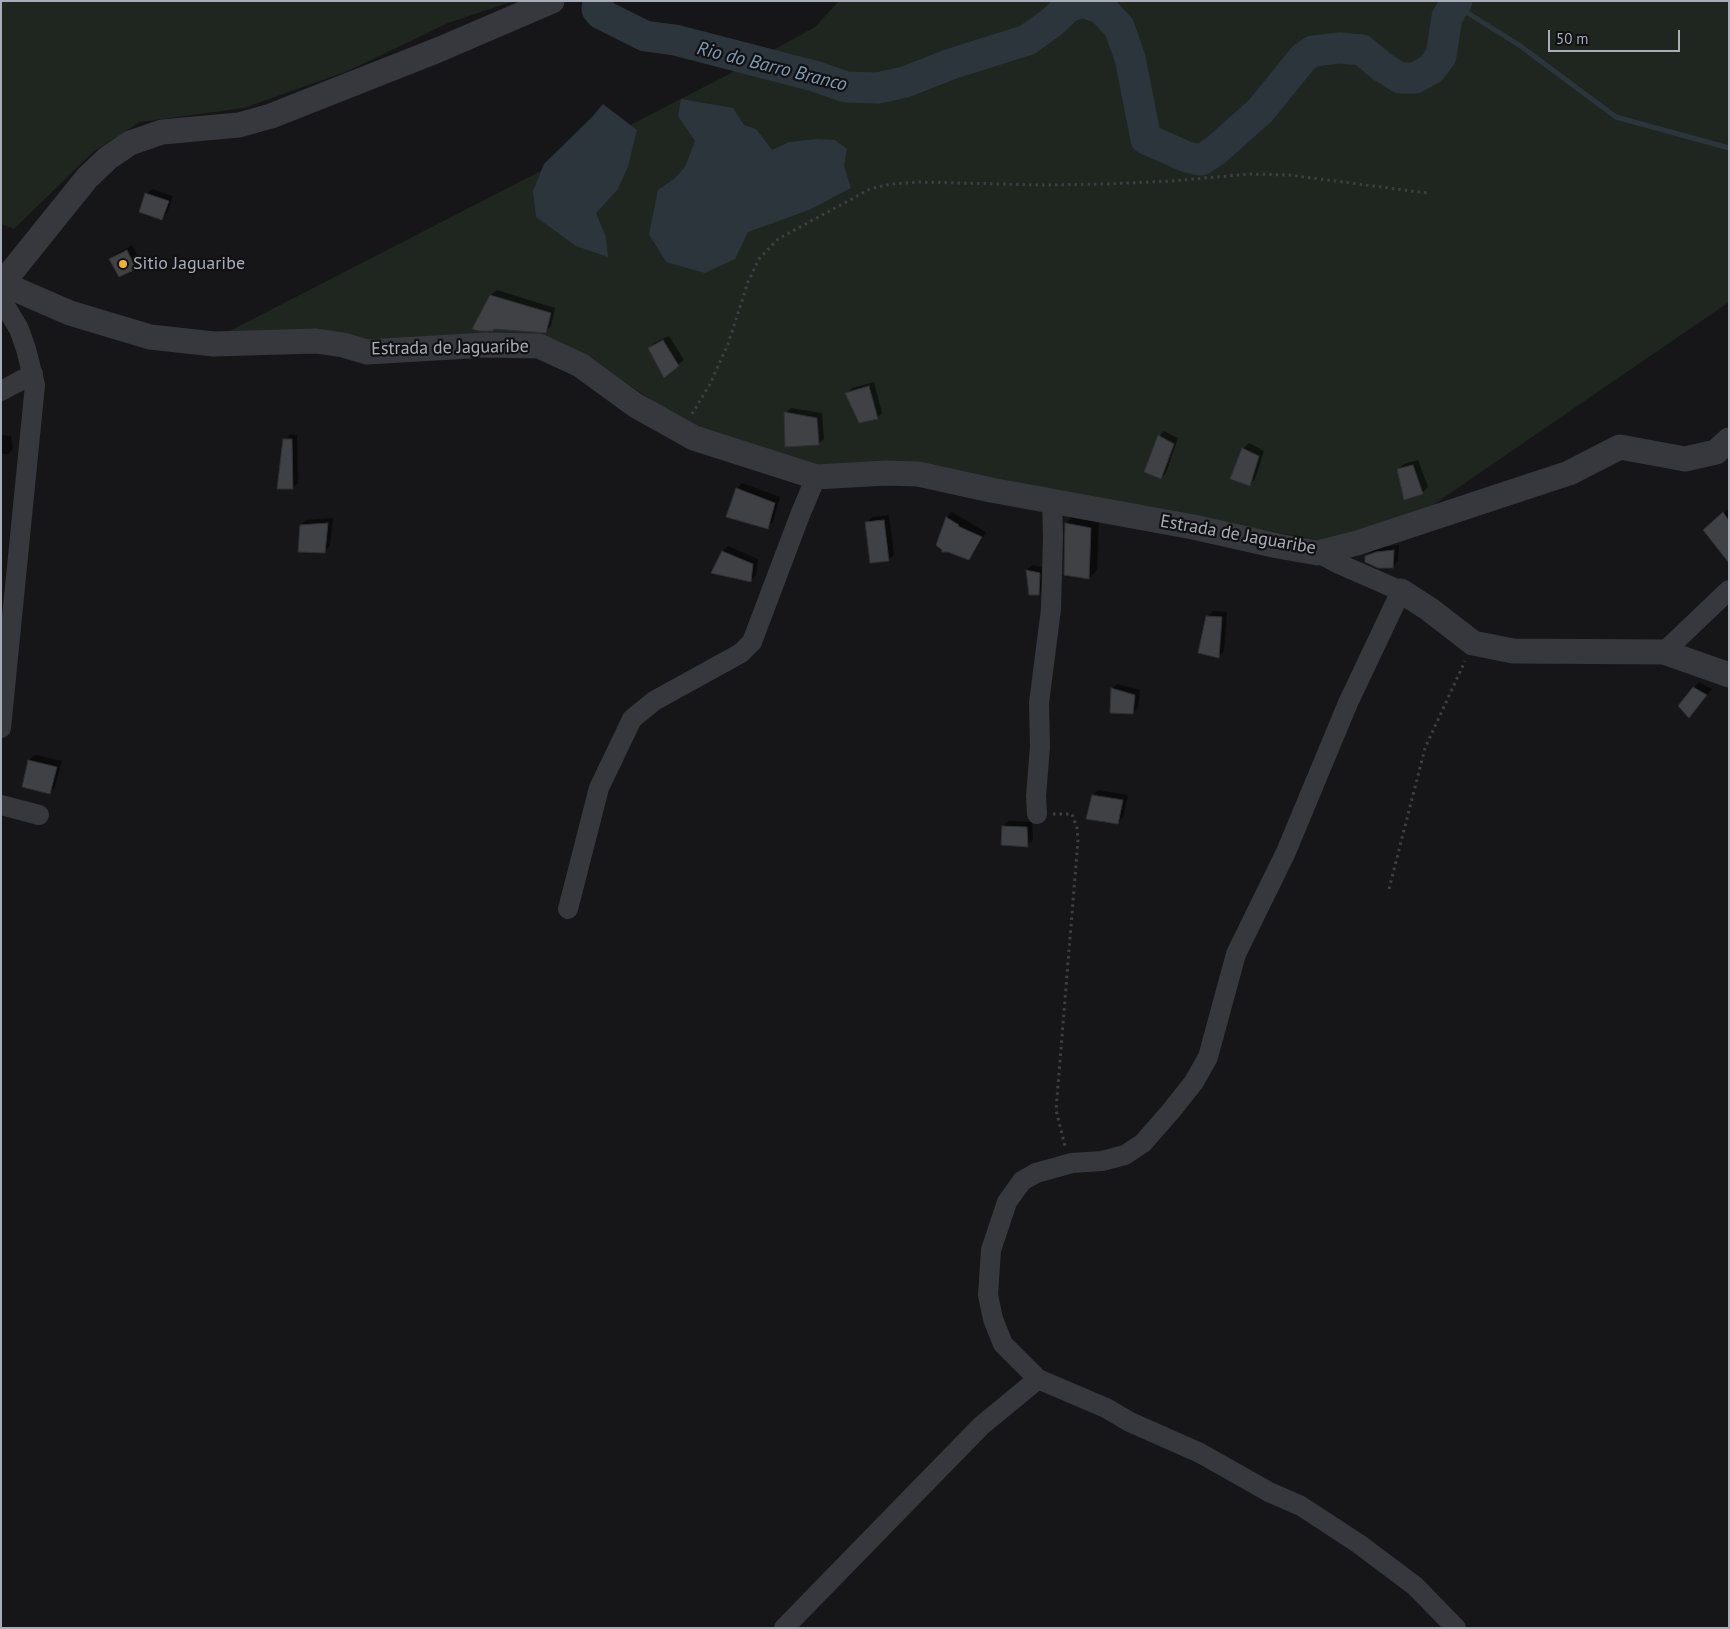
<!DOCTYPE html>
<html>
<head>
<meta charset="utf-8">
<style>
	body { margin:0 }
	#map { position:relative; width:1730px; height:1629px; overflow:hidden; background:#161618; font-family:"PT Sans",sans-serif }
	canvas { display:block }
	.frame { position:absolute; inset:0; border:2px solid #a8adb8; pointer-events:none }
	.scale { position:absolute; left:1548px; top:30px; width:132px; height:22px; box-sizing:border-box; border:2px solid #a8adb8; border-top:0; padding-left:6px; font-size:15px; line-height:18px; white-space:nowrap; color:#a8adb8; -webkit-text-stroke:4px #111113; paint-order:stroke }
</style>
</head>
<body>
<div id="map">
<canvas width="1730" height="1629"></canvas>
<div class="frame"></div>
<div class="scale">50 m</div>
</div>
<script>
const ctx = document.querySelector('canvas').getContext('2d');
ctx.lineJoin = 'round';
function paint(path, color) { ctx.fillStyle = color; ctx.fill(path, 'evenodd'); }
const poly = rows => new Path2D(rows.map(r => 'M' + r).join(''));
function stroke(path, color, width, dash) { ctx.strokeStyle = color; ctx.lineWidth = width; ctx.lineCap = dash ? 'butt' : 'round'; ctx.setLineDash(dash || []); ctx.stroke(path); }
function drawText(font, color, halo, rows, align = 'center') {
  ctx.font = font + ' "PT Sans",sans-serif'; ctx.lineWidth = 4.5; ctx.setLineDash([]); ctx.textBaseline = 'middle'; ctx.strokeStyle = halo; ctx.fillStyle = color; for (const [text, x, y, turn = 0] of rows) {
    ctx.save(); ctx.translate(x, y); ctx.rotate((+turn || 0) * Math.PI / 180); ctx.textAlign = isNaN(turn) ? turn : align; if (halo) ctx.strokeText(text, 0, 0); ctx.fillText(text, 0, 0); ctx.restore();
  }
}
paint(poly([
	[1,1,514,1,448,23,348,71,244,108,140,122,93,152,14,229,1,224],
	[839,1,1729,1,1729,302,1433,505,1328,542,968,474,822,471,737,448,678,417,589,359,387,343,218,337,739,69,815,27]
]), '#1e261f');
paint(poly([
	[681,99,733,108,744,125,756,129,772,150,789,142,816,139,835,140,847,149,844,166,851,188,809,210,748,232,735,259,705,273,666,262,649,234,658,190,675,178,685,167,695,141,678,116],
	[603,104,637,130,628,166,618,189,596,213,606,237,608,257,576,246,536,217,533,191,544,164,591,118]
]), '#2c353c');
paint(poly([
	[152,189,173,196,167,213,162,218,146,194],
	[132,245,141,262,136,268,119,275,110,259,116,254],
	[497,290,555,308,551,326,545,332,491,295],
	[669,336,684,360,664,376,649,348,654,343],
	[874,382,882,413,877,418,847,393,852,388],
	[791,408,822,413,824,439,818,444,786,413],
	[1164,431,1178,438,1166,473,1161,478,1159,436],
	[290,434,297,435,298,483,292,488,285,440],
	[1,435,11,436,13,449,8,454,1,454],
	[1249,443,1264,451,1255,479,1249,485,1243,449],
	[1418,460,1428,487,1423,492,1405,498,1398,469,1404,464],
	[742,483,780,497,773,522,767,527,737,489],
	[1729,508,1729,561,1708,527],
	[952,512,986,532,974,553,969,558,948,551,937,545,947,517],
	[889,515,894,555,888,560,867,522,872,517],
	[1074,515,1099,520,1097,570,1089,578,1066,524],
	[333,518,330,546,324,551,301,525,306,520],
	[1399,545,1398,561,1393,567,1366,556,1372,551,1383,547],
	[728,546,758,559,756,575,750,581,723,551],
	[1032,565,1045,568,1044,589,1039,594,1027,570],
	[1213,611,1227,612,1224,651,1218,657,1208,616],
	[1699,682,1712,689,1694,711,1679,706],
	[1117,684,1140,690,1138,707,1133,713,1112,689],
	[35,755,62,761,55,787,50,793,29,760],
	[1098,790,1128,795,1123,817,1117,823,1093,795],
	[1009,821,1032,822,1033,840,1027,845,1003,826]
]), '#0007');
stroke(poly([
	[1455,5,1519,45,1616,117,1729,148]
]), '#2c353c', 5);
stroke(poly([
	[598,1,597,9,601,14,645,36,675,40,814,76,846,87,878,88,905,82,951,64,1027,40,1051,23,1068,7,1083,2,1102,9,1119,27,1130,58,1146,139,1187,157,1201,160,1215,151,1260,111,1303,58,1313,51,1340,48,1362,50,1381,66,1400,78,1415,78,1431,69,1441,56,1447,17,1457,1]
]), '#2c353c', 31);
const building = poly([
	[145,193,169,201,162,220,139,212,145,193],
	[127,250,136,269,119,277,109,259,127,250],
	[490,295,551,313,546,333,494,329,493,331,479,331,472,329,490,295],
	[663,340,679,366,664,378,648,348,663,340],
	[869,386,878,419,859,423,845,393,869,386],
	[784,412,817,418,819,445,785,447,784,412],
	[1158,435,1174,444,1161,479,1144,472,1158,435],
	[283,439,292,439,293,489,277,489,283,439],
	[1242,448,1259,456,1250,486,1230,479,1242,448],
	[1413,465,1423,494,1404,500,1397,469,1413,465],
	[736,488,775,503,768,529,726,517,736,488],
	[1723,512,1729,521,1729,563,1703,530,1723,512],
	[946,517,959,525,958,526,982,537,969,560,948,552,942,552,942,550,936,545,946,517],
	[884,520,889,561,870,563,865,522,884,520],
	[328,523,325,553,298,552,300,525,328,523],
	[1065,523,1091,528,1089,579,1064,575,1065,523],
	[1394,550,1393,568,1378,568,1365,562,1365,556,1376,552,1394,550],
	[722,551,753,564,751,582,711,573,722,551],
	[1026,570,1040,573,1039,595,1029,595,1026,570],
	[1206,616,1222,617,1219,658,1198,653,1206,616],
	[1693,687,1707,695,1689,718,1678,706,1693,687],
	[1111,688,1135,695,1133,714,1110,713,1111,688],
	[28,760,57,767,50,794,22,787,28,760],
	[1092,795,1123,800,1118,824,1086,819,1092,795],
	[1002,826,1027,827,1028,847,1001,845,1002,826]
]);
paint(building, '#404145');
stroke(building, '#303034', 1);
stroke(poly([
	[692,414,710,384,728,344,748,282,759,259,778,239,870,189,891,184,919,182,1043,185,1106,184,1171,181,1251,174,1289,175,1427,193],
	[1053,814,1072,814,1077,828,1078,840,1056,1110,1065,1146],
	[1389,889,1425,748,1465,661]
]), '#3d3f44', 3, [2.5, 4]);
stroke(poly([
	[1,299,19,329,26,349,35,385,1,728],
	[1,391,33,374],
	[1664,652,1729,590],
	[1,805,39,815],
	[1037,814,1036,796,1040,747,1039,703,1051,609,1053,536,1052,501],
	[568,909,599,788,632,719,654,701,741,653,752,642,800,515,816,477],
	[1038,1379,1106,1408,1130,1422,1200,1453,1269,1492,1301,1506,1359,1544,1415,1586,1456,1628],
	[784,1628,981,1426,1038,1379,1003,1344,993,1319,988,1295,991,1250,1007,1202,1022,1181,1036,1173,1072,1163,1102,1161,1125,1155,1143,1143,1171,1111,1194,1082,1208,1057,1236,954,1286,852,1348,703,1401,591,1337,563,1318,553]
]), '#37383d', 20);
stroke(poly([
	[3,284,70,313,150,337,214,344,316,341,343,345,367,352,486,345,539,346,580,365,635,405,694,438,816,477,886,473,918,474,991,490,1193,527,1278,546,1318,553,1357,543,1569,473,1620,447,1685,459,1716,452,1729,440],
	[1,285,87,178,108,158,130,143,162,132,239,125,271,116,438,50,552,1],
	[1401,591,1429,609,1473,643,1513,651,1664,652,1729,675]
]), '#37383d', 25);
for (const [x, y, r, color] of [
	[123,264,5,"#f2b134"]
]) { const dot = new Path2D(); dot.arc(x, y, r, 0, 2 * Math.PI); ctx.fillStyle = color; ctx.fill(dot); stroke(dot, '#111113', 2); }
drawText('18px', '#a8adb8', '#111113', [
	["Sitio Jaguaribe",133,264]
], 'left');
drawText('18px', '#a8adb8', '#111113', [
	["Estrada de Jaguaribe",450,348,-1],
	["Estrada de Jaguaribe",1238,535,10]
]);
drawText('italic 19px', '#7f9bb3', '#111113', [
	["Rio do Barro Branco",772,67,14]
]);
</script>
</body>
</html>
